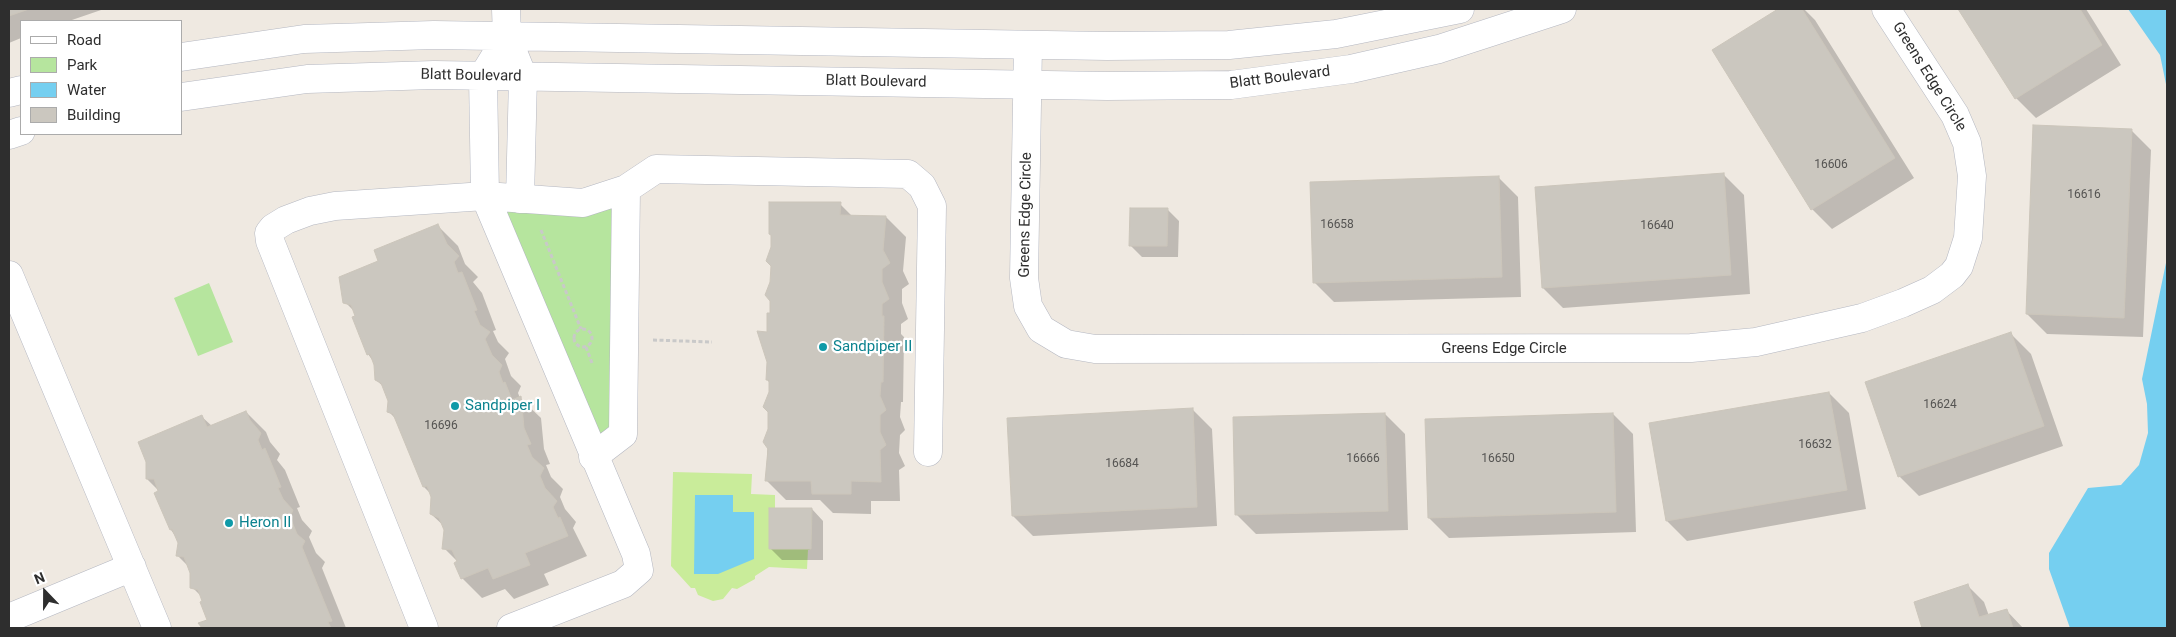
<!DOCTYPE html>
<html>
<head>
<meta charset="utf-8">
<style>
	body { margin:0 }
	#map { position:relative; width:2176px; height:637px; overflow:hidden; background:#efe9e1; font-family:Roboto,sans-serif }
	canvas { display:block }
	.frame { position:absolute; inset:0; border:10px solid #2e2e2e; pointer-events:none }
	.legend { position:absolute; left:20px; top:20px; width:162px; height:115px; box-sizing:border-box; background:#fff; border:1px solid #ababab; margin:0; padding:6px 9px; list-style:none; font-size:15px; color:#2e2e2e }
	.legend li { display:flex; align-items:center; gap:10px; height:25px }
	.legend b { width:25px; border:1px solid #ababab }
	.north { position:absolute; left:20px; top:567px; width:50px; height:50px; -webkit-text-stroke:4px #fff; paint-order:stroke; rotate:338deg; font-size:14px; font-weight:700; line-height:20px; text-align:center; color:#2e2e2e }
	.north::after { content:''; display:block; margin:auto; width:18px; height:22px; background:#2e2e2e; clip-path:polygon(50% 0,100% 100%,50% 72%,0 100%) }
</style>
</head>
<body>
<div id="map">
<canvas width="2176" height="637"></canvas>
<div class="frame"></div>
<ul class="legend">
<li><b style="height:6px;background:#fff"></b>Road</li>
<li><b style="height:14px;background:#b6e59e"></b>Park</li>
<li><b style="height:14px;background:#75cff0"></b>Water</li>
<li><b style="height:14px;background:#cbc7bf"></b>Building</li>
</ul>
<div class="north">N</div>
</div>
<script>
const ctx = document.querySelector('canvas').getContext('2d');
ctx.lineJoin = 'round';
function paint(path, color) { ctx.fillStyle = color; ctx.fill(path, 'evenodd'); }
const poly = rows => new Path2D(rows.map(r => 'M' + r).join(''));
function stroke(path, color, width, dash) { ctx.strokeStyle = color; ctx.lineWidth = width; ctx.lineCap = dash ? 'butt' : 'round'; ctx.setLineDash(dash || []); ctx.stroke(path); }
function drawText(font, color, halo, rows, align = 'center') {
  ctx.font = font + ' Roboto,sans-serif'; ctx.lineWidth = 4.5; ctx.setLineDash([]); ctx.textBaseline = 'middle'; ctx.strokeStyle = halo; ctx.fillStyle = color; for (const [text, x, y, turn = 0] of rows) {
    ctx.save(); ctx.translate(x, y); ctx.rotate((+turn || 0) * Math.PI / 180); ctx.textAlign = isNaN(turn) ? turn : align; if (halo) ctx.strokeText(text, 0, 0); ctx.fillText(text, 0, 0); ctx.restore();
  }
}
paint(poly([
	[626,189,623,434,593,457,485,196],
	[209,283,233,342,198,356,174,298]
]), '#b6e59e');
paint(poly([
	[673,472,752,474,751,494,775,495,775,508,812,508,811,549,808,550,807,569,769,567,755,576,755,579,737,589,732,588,723,599,713,601,698,595,695,588,691,588,671,566]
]), '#c9ec9a');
paint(poly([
	[2128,9,2167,9,2167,89,2160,55],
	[2167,258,2167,628,2070,628,2049,569,2049,553,2088,488,2121,485,2139,465,2148,433,2147,404,2142,379],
	[695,495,733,495,733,512,754,512,754,559,718,574,694,574]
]), '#75cff0');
paint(poly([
	[9,9,104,9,69,21,21,21,21,38,9,43],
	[1781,9,1804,9,1815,20,1914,178,1832,229,1812,209,1713,50],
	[1960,9,2086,9,2121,65,2036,118,2016,98],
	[2131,130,2151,150,2143,337,2047,334,2027,314],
	[1724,175,1744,195,1750,294,1563,308,1543,288],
	[1498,177,1518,197,1521,297,1334,302,1314,282],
	[840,204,853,217,886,217,906,237,903,271,909,284,902,289,902,303,908,319,901,324,901,334,904,337,903,402,901,402,900,417,905,430,900,435,899,453,905,466,899,470,900,501,871,501,871,514,833,513,820,500,786,500,766,480,770,392,770,383,767,380,768,333,772,314,772,236,770,234],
	[1168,210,1179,221,1178,257,1142,257,1130,245],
	[438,226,458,246,465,264,478,277,473,282,482,293,496,330,493,331,498,342,509,353,505,359,511,376,521,386,518,393,520,398,541,418,544,449,550,464,546,465,551,477,563,489,560,497,565,509,576,522,573,528,587,556,544,574,549,585,514,599,505,589,482,598,462,578,458,562,444,548,445,527,431,514,431,494,424,487,397,420,388,411,389,400,385,388,376,380,375,364,368,354,356,313,345,302,380,261],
	[2011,334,2031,354,2063,446,1919,496,1899,476],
	[1829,393,1849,413,1866,509,1687,541,1667,521],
	[1192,409,1212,429,1217,526,1033,536,1013,516],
	[246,412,266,432,270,442,280,454,277,460,285,470,300,507,297,508,302,520,312,531,309,537,316,553,325,562,322,568,346,628,204,628,200,624,208,620,202,597,192,587,190,568,177,555,180,543,171,530,160,492,147,479,202,417,212,426],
	[1385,414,1405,434,1408,530,1256,534,1236,514],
	[1613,414,1633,434,1636,532,1449,538,1429,518],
	[812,509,823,521,823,560,782,560,770,548],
	[1968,586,1984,602,1989,616,2006,610,2023,628,1924,628,1915,603]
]), '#0003');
const building = poly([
	[9,9,29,9,9,16,9,9],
	[1778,9,1802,9,1895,158,1811,210,1712,50,1778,9],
	[1958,9,2080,9,2102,45,2015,99,1958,9],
	[2033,125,2132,129,2124,318,2026,314,2033,125],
	[1724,173,1731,275,1542,288,1535,187,1724,173],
	[1499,176,1502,277,1313,283,1310,182,1499,176],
	[769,202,841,202,840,215,886,216,883,250,890,263,882,269,882,282,889,299,882,304,882,316,884,316,883,382,881,382,880,396,886,410,880,415,880,432,886,445,880,450,881,482,851,481,851,494,812,494,811,481,765,481,768,449,763,442,768,429,768,412,763,407,769,392,769,380,766,380,767,362,757,331,767,332,767,313,770,313,770,301,765,295,770,282,771,266,766,261,771,247,771,235,769,234,769,202],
	[1130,208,1168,208,1167,246,1129,246,1130,208],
	[438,224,447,244,459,256,454,262,458,273,462,272,477,310,474,311,480,325,490,332,485,339,492,355,502,365,499,372,503,383,505,382,512,400,521,396,524,428,531,444,527,445,532,457,544,468,540,476,545,488,557,501,553,507,558,518,560,517,568,536,525,553,530,565,493,579,488,568,461,579,454,563,457,561,452,550,442,549,444,530,439,518,430,514,431,497,427,486,423,487,393,414,387,412,388,401,381,383,375,380,374,365,370,354,367,355,352,317,355,316,351,305,343,303,339,277,378,261,374,250,438,224],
	[2011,332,2044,426,1898,477,1865,382,2011,332],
	[1829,392,1847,490,1666,521,1649,423,1829,392],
	[1193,408,1197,507,1012,516,1007,418,1193,408],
	[246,411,250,420,261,433,258,440,262,450,265,448,281,487,278,488,283,499,293,510,290,517,297,534,305,541,302,547,332,621,328,622,331,628,202,628,198,623,207,620,200,602,202,601,198,590,190,588,190,573,184,557,176,556,178,543,172,529,170,530,154,493,158,491,154,479,146,479,146,462,138,442,202,415,207,427,246,411],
	[1385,413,1388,511,1235,515,1233,417,1385,413],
	[1613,413,1616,512,1428,518,1425,419,1613,413],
	[769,508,812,508,811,549,769,549,769,508],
	[1968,584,1979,617,2007,609,2013,628,1922,628,1914,602,1968,584]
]);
paint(building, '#cbc7bf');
stroke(building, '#cbc5ba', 1);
const minor = poly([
	[506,9,507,37,523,77,520,199],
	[507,37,483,76,485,196,636,554,639,570,623,584,511,628],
	[1028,45,1024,278,1028,306,1041,329,1066,344,1095,349,1691,348,1756,342,1862,318,1903,303,1932,290,1952,275,1959,266,1968,238,1972,176,1967,143,1955,115,1886,9],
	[181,57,304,39,434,35,1107,46,1229,45,1336,34,1460,9],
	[9,93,21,90],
	[181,97,307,79,434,75,1107,86,1231,85,1351,69,1439,49,1562,9],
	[9,135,21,131],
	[9,275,157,628],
	[593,457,623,434,626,189],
	[9,618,132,567],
	[424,628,270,241,269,233,273,228,286,220,310,211,335,206,485,196,583,203,626,189,656,169,908,174,922,186,932,206,928,452]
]);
stroke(minor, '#b4b7c1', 29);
stroke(poly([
	[541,230,581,329],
	'574 338a9 9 0 1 1 18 0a9 9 0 1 1-18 0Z',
	[653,340,712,342],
	[586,347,592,363]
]), '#c9c9c9', 3, [4, 2.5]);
stroke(minor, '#fff', 28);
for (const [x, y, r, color] of [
	[823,347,5,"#0f9aa8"],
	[455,406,5,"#0f9aa8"],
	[229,523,5,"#0f9aa8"]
]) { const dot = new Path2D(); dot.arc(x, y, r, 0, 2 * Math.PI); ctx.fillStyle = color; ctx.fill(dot); stroke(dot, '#fff', 2); }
drawText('12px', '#555452', null, [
	["16606",1831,165],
	["16616",2084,195],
	["16658",1337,225],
	["16640",1657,226],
	["16624",1940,405],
	["16696",441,426],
	["16632",1815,445],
	["16666",1363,459],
	["16650",1498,459],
	["16684",1122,464]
]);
drawText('15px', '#2e2e2e', '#fff', [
	["Blatt Boulevard",471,76,1],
	["Greens Edge Circle",1929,77,58],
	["Blatt Boulevard",1280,78,-7],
	["Blatt Boulevard",876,82,1],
	["Greens Edge Circle",1026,215,-89],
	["Greens Edge Circle",1504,349]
]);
drawText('15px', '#0d838f', '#fff', [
	["Sandpiper II",833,347],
	["Sandpiper I",465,406],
	["Heron II",239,523]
], 'left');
</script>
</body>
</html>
